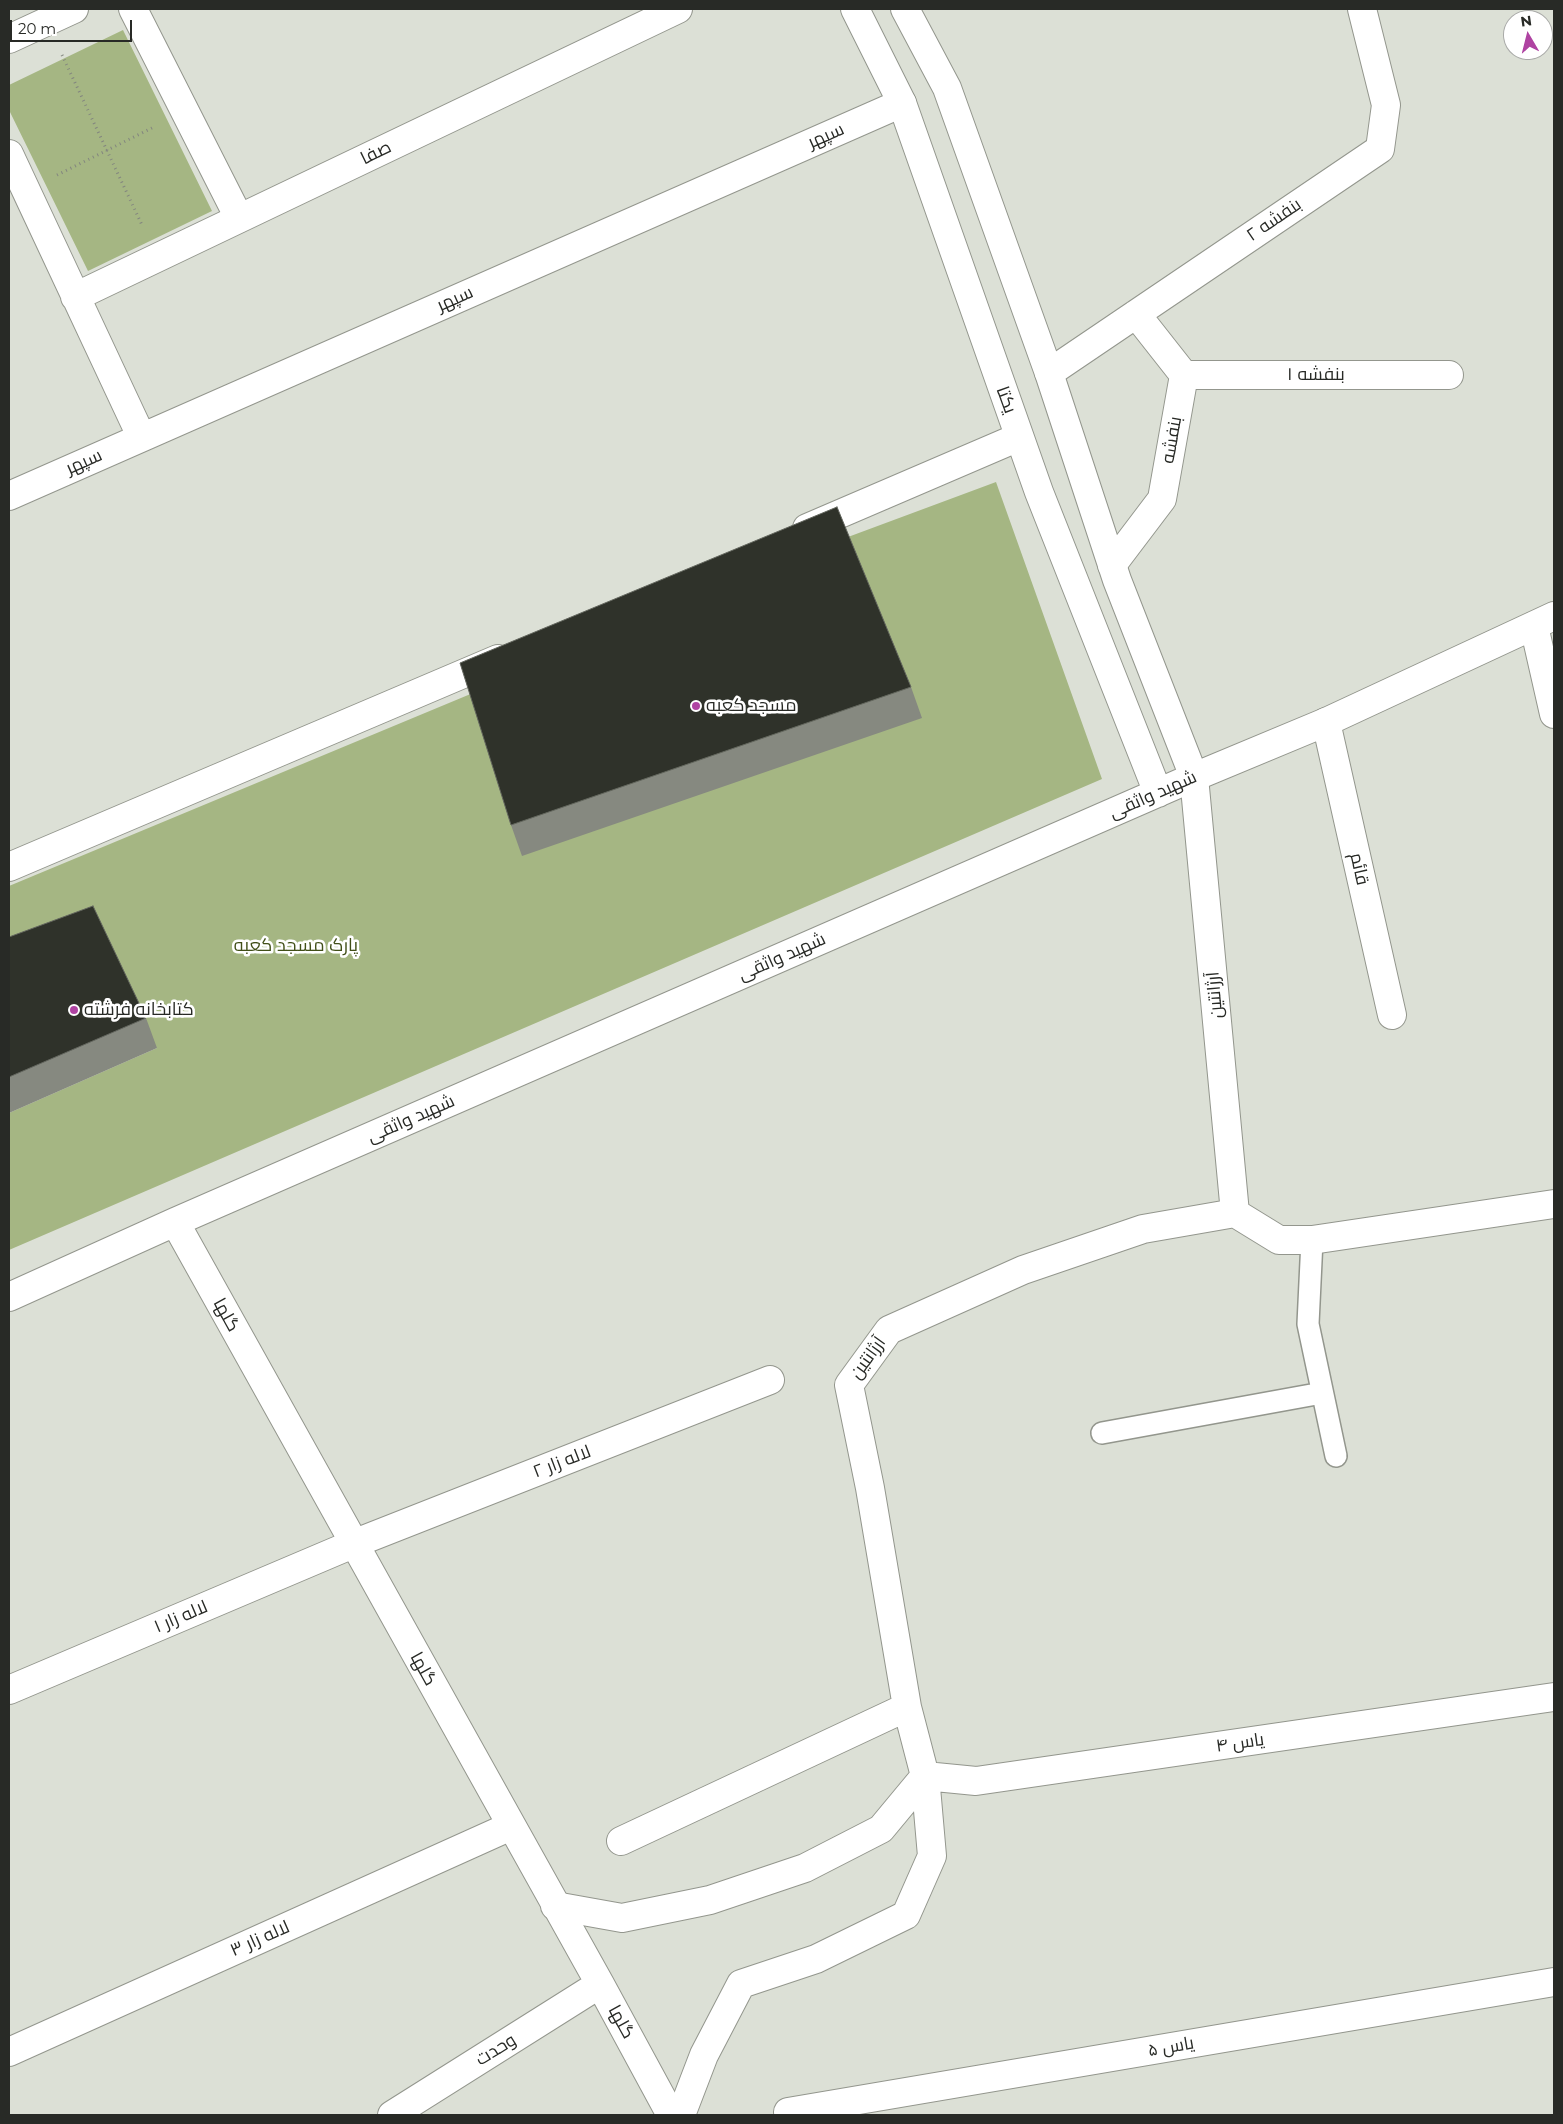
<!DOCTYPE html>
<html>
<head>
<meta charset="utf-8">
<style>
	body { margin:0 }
	#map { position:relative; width:1563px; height:2124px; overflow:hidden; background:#dce0d6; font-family:Montserrat,sans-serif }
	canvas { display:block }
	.frame { position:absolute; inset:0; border:10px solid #282a26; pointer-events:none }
	.north { position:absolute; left:1503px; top:10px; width:50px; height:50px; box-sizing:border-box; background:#fff; border:1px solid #a9aaa8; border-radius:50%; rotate:352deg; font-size:14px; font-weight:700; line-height:20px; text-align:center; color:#282a26 }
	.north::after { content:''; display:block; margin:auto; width:18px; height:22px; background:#af43a2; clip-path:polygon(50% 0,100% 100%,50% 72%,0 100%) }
	.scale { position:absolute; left:10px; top:20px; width:122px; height:22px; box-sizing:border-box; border:2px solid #282a26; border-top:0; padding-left:6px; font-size:15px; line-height:18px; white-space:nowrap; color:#282a26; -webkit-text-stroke:4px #fff; paint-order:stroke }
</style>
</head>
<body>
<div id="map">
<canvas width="1563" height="2124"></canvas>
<div class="frame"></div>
<div class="north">N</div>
<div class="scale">20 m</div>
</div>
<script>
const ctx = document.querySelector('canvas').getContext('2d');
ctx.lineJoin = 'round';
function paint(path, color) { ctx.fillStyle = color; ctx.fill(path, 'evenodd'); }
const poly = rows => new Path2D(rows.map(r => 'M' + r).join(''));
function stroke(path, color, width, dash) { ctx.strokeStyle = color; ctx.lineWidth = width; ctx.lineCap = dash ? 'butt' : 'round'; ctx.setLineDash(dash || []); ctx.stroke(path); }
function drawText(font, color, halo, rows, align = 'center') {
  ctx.font = font + ' Montserrat,Cairo,sans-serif'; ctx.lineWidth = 5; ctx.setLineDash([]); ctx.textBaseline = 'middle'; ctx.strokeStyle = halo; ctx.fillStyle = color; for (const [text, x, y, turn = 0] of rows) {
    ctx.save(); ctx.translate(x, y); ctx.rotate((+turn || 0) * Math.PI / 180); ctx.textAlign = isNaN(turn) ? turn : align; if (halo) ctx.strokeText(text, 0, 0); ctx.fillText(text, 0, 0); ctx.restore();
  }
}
paint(poly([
	[123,30,212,211,88,271,9,110,9,85],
	[996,482,1102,779,9,1250,9,1113,157,1048,9,972,9,886,848,537]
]), '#a5b683');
const service = poly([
	[1312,1240,1308,1324,1336,1456],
	[1102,1433,1322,1393]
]);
const minor = poly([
	[133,9,239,218],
	[9,39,74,9],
	[9,154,141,436],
	[75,297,678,9],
	[1049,373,1380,149,1386,105,1362,9],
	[1184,375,1449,375],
	[9,496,902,103],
	[807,528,1019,437],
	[1112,565,1162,499,1184,375,1136,314],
	[1534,626,1554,714],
	[1326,722,1392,1015],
	[1194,777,1235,1213],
	[9,867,498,659],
	[9,1690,353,1544,770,1380],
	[925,1776,976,1781,1554,1697],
	[621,1841,907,1707],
	[555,1906,622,1918,710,1900,805,1868,881,1829,925,1776],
	[9,2052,511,1826],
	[788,2112,1554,1982],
	[681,2115,704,2055,741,1984,816,1959,906,1915,932,1856,925,1776,907,1707,870,1488,849,1385,889,1330,1023,1270,1143,1229,1235,1213,1279,1240,1312,1240,1554,1204]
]);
const tertiary = poly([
	[855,9,902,103,1039,492,1158,793],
	[905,9,947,88,1049,373,1117,580,1194,777],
	[175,1222,600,1984,671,2115],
	[9,1297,175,1222,1194,777,1326,722,1554,616],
	[392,2115,600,1984]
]);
stroke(service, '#93968d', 24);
stroke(minor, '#93968d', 30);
stroke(tertiary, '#93968d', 30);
stroke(poly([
	[62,55,142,225],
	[57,175,154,127]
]), '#83867f', 3, [1, 4]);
stroke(service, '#fff', 21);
stroke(minor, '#fff', 28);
stroke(tertiary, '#fff', 28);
paint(poly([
	[911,687,922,718,522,856,511,825],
	[9,937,146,1018,157,1048,9,1113]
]), '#868980');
const building = poly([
	[837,507,911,687,511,825,460,663,837,507],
	[93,906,146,1018,9,1077,9,937,93,906]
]);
paint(building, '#2f322a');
stroke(building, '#63665e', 1);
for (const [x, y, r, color] of [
	[696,706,5,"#af43a2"],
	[74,1010,5,"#af43a2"]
]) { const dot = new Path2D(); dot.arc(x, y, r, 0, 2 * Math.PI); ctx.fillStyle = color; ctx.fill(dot); stroke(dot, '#fff', 2); }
drawText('18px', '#282a26', '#fff', [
	["سپهر",826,136,-24],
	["صفا",376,153,-26],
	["بنفشه ۲",1274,220,-34],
	["سپهر",455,299,-24],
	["بنفشه ۱",1316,375],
	["یکتا",1006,400,70],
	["بنفشه",1172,440,-80],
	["سپهر",84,462,-24],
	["شهید واثقی",1153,795,-24],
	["قائم",1359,869,77],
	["شهید واثقی",782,957,-24],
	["آرژانتین",1215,995,-95],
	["شهید واثقی",411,1119,-24],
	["گلها",226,1315,61],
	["آرژانتین",868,1358,-54],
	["لاله زار ۲",562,1462,-21],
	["لاله زار ۱",181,1617,-23],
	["گلها",423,1669,61],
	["یاس ۴",1240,1743,-8],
	["لاله زار ۳",260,1939,-24],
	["گلها",621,2022,61],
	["یاس ۵",1171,2047,-10],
	["وحدت",496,2050,-32]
]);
drawText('18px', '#282a26', '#fff', [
	["مسجد کعبه",706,706],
	["کتابخانه فرشته",84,1010]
], 'left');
drawText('18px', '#414f18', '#fff', [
	["پارک مسجد کعبه",296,946]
]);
</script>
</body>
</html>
